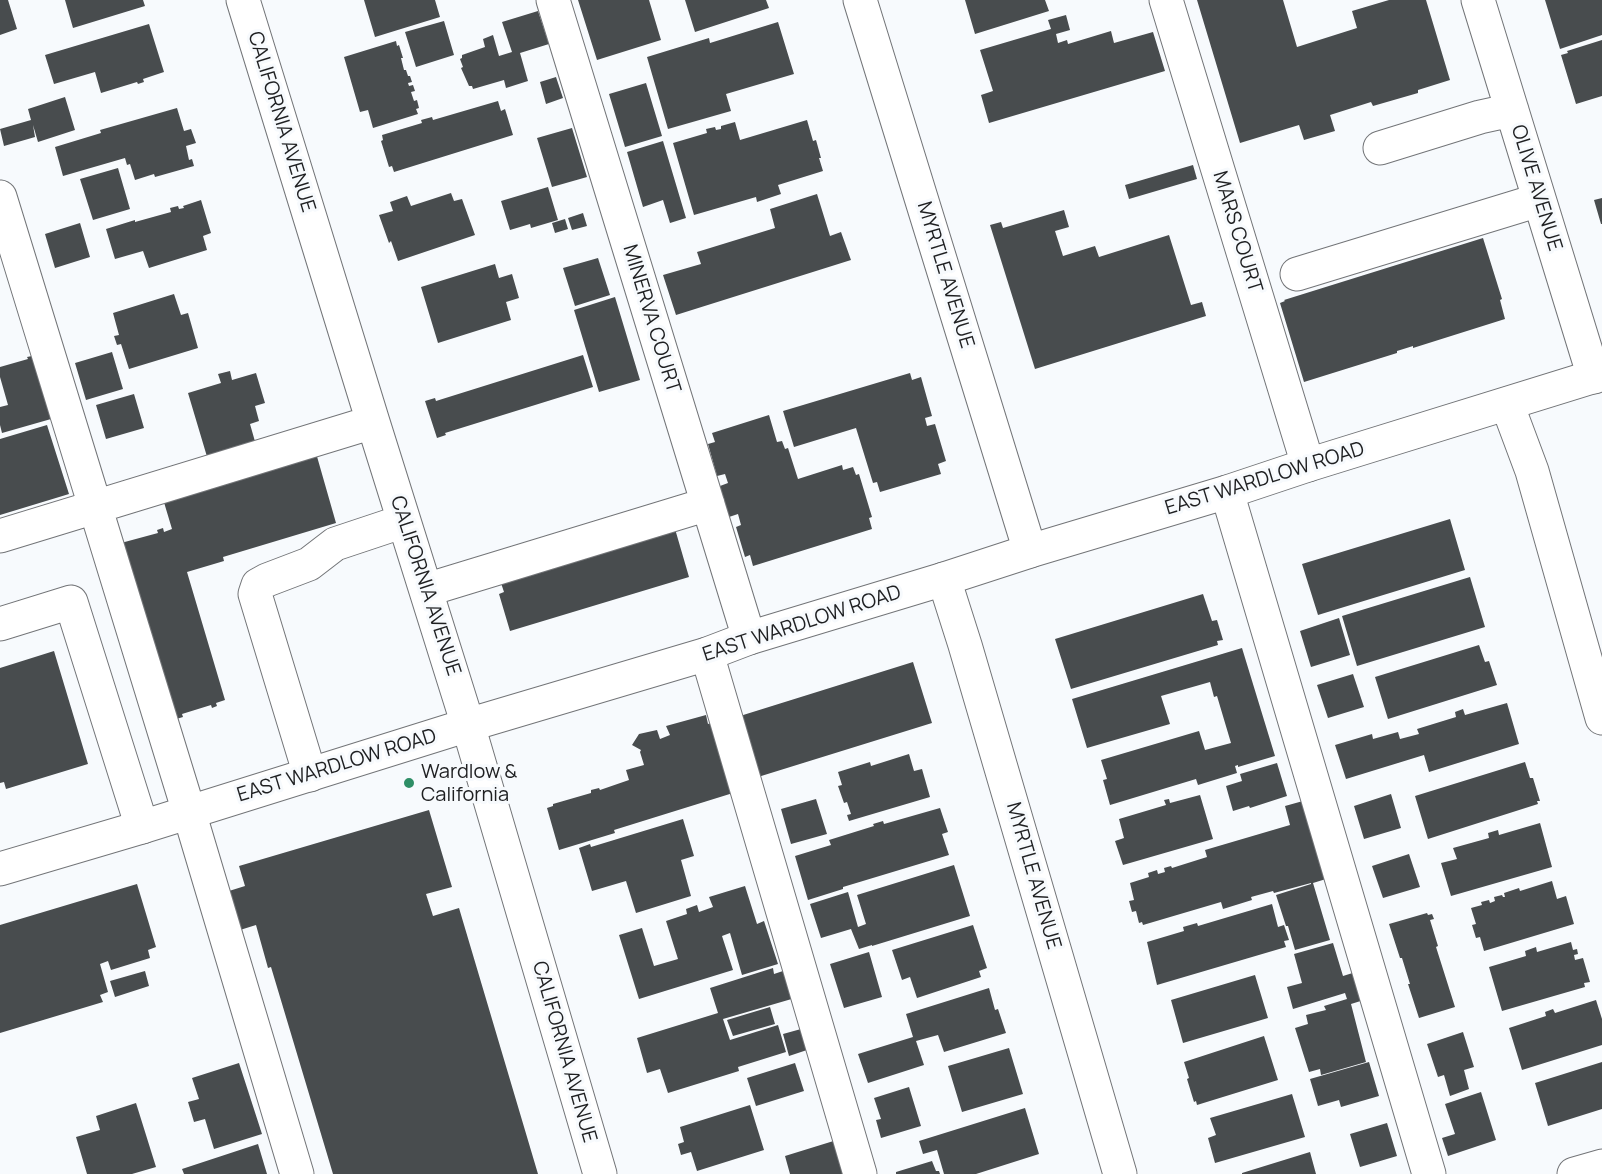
<!DOCTYPE html>
<html>
<head>
<meta charset="utf-8">
<style>
	body { margin:0 }
	canvas { display:block; background:#f7fafd }
</style>
</head>
<body>
<canvas width="1602" height="1174"></canvas>
<script>
const ctx = document.querySelector('canvas').getContext('2d');
ctx.lineJoin = 'round';
function paint(path, color) { ctx.fillStyle = color; ctx.fill(path, 'evenodd'); }
const poly = rows => new Path2D(rows.map(r => 'M' + r).join(''));
function stroke(path, color, width, dash) { ctx.strokeStyle = color; ctx.lineWidth = width; ctx.lineCap = dash ? 'butt' : 'round'; ctx.setLineDash(dash || []); ctx.stroke(path); }
function drawText(font, color, halo, rows, align = 'center') {
  ctx.font = font + ' Manrope,sans-serif'; ctx.lineWidth = 6; ctx.setLineDash([]); ctx.textBaseline = 'middle'; ctx.strokeStyle = halo; ctx.fillStyle = color; for (const [text, x, y, turn = 0] of rows) {
    ctx.save(); ctx.translate(x, y); ctx.rotate((+turn || 0) * Math.PI / 180); ctx.textAlign = isNaN(turn) ? turn : align; if (halo) ctx.strokeText(text, 0, 0); ctx.fillText(text, 0, 0); ctx.restore();
  }
}
paint(poly([
	[0,0,8,0,17,29,0,35],
	[65,0,143,0,145,6,73,28],
	[364,0,435,0,440,17,375,37],
	[578,0,649,0,661,40,597,60],
	[685,0,766,0,769,8,695,32],
	[965,0,1045,0,1049,11,975,34],
	[1197,0,1283,0,1297,47,1357,28,1352,11,1389,0,1426,0,1450,80,1418,90,1418,93,1373,106,1371,102,1330,115,1335,131,1304,140,1299,125,1240,143],
	[1545,0,1602,0,1602,35,1560,49],
	[538,11,549,44,520,53,528,81,506,88,504,80,473,89,472,86,469,86,461,68,463,67,460,59,462,58,462,55,485,47,483,39,493,35,499,56,512,52,502,22],
	[1066,15,1070,30,1056,34,1058,43,1067,40,1068,44,1111,31,1114,43,1153,32,1165,71,989,123,981,95,993,91,980,50,1051,29,1048,20],
	[444,21,454,55,416,67,405,32],
	[778,22,794,74,726,94,731,111,668,129,647,57,709,38,710,43],
	[149,24,164,72,143,79,144,82,138,84,137,82,101,93,95,72,54,84,45,55],
	[1602,40,1602,96,1576,104,1561,55,1568,53,1567,51],
	[396,41,397,46,399,45,403,58,401,58,404,70,406,70,408,76,410,76,412,82,408,83,409,86,413,85,415,91,411,92,414,101,417,100,419,108,416,109,418,114,373,128,368,110,360,112,344,57],
	[556,77,563,98,546,104,540,82],
	[646,83,662,136,625,147,609,94],
	[65,97,75,130,38,142,33,125,35,137,4,146,0,129,31,120,28,109],
	[498,101,501,111,505,109,513,135,394,172,392,166,389,167,381,141,383,140,382,135,422,123,421,120,432,117,433,120],
	[177,108,184,131,191,129,196,143,186,146,189,160,192,159,194,166,155,177,154,174,135,180,130,164,127,165,125,158,63,176,55,147,101,133,100,130],
	[807,120,813,141,816,140,821,158,819,158,823,171,778,185,781,194,757,202,756,197,694,215,673,143,707,133,706,129,715,127,716,130,721,129,721,126,735,122,740,140],
	[572,128,587,177,552,187,537,138],
	[663,141,686,218,670,223,663,200,643,207,627,152],
	[1193,165,1197,179,1129,199,1125,185],
	[118,168,130,209,93,220,80,179],
	[548,187,558,220,531,228,530,224,510,230,501,201],
	[451,193,454,201,462,199,475,235,398,261,391,241,389,243,379,215,393,211,390,202,407,196,411,206],
	[817,194,830,236,841,232,851,260,676,315,663,275,701,264,697,252,775,228,770,209],
	[1602,198,1602,224,1601,224,1594,200],
	[201,200,211,233,203,236,207,250,149,268,143,251,115,259,106,229,135,220,135,222,171,212,170,208,178,206,179,209,184,208,183,206],
	[1064,210,1069,227,1055,231,1063,256,1095,246,1099,257,1169,235,1191,305,1202,302,1206,316,1035,369,990,225,1001,222,1003,228],
	[583,213,587,226,572,230,568,218],
	[565,219,568,229,555,233,552,223],
	[80,223,90,257,55,268,45,234],
	[1483,238,1502,299,1500,300,1505,319,1413,348,1413,346,1397,351,1397,353,1304,382,1280,303,1285,301,1284,300],
	[598,258,610,295,575,306,563,268],
	[495,264,499,278,512,274,519,298,506,302,511,320,438,343,421,287],
	[174,294,181,315,188,313,198,348,129,369,121,344,117,345,114,336,119,335,113,313],
	[615,297,640,380,599,392,574,310],
	[112,352,123,389,86,400,75,363],
	[583,355,593,387,445,433,446,435,437,438,425,401,435,398,436,401],
	[32,356,51,419,2,433,0,425,0,407,8,405,0,377,0,367,28,359,27,357],
	[230,371,232,380,256,373,265,403,255,406,259,421,250,424,256,445,208,460,188,393,221,383,218,374],
	[910,373,912,380,921,377,932,416,925,418,927,426,935,424,946,461,938,464,941,474,880,492,877,482,873,483,856,428,794,447,783,411],
	[134,394,144,428,106,439,96,405],
	[769,415,777,442,782,441,785,449,788,448,798,479,842,465,843,470,853,467,856,475,859,474,872,517,869,518,872,529,753,566,750,555,745,557,736,527,741,525,738,514,729,517,720,486,728,483,725,474,717,476,708,444,715,442,712,433],
	[47,425,69,494,0,515,0,439],
	[316,453,336,523,223,557,224,561,187,572,225,700,216,703,217,706,212,708,211,705,182,714,183,717,173,720,121,543,158,533,157,530,163,528,164,532,172,529,163,499],
	[1450,519,1465,570,1318,615,1302,564],
	[673,522,689,577,510,631,499,594,504,592,499,577],
	[1470,577,1485,627,1357,666,1342,616],
	[1203,594,1212,621,1217,620,1223,640,1217,641,1218,645,1071,689,1055,639],
	[1339,618,1350,655,1311,667,1300,631],
	[1479,645,1485,662,1489,661,1497,685,1388,719,1375,677],
	[1242,648,1275,756,1238,767,1238,765,1235,766,1237,773,1198,785,1196,779,1110,805,1103,780,1107,779,1101,760,1199,731,1205,750,1231,743,1217,696,1214,697,1210,682,1161,696,1170,724,1087,748,1072,699],
	[54,651,88,764,6,789,4,782,0,783,0,668],
	[913,662,932,723,758,777,740,716],
	[1353,674,1364,707,1328,718,1317,685],
	[1507,703,1519,744,1429,772,1424,755,1346,779,1335,745,1372,734,1373,739,1398,732,1400,739,1419,734,1417,729,1456,717,1455,712,1463,709,1465,715],
	[706,715,708,724,711,723,733,793,614,830,615,833,559,850,547,808,553,806,553,804,591,793,591,790,599,788,600,790,629,780,626,770,644,765,640,752,641,750,632,745,639,734,657,730,660,739,670,735,666,726],
	[909,754,914,771,922,769,930,797,849,821,847,815,851,814,847,802,844,803,838,786,842,785,838,772,870,762,871,766],
	[1525,762,1530,778,1533,778,1540,801,1537,801,1538,804,1428,839,1415,796],
	[1277,763,1287,796,1250,808,1249,806,1233,811,1226,786,1242,781,1240,774],
	[1391,794,1401,828,1364,839,1354,806],
	[1200,795,1213,839,1123,865,1115,841,1124,838,1119,819,1166,805,1164,800,1169,799,1170,803],
	[816,799,827,834,791,844,781,809],
	[1303,801,1326,879,1313,883,1330,940,1295,950,1288,926,1286,926,1276,895,1311,884,1311,883,1274,893,1273,891,1251,897,1252,900,1223,909,1221,902,1143,925,1142,922,1139,923,1136,911,1132,912,1129,901,1134,900,1130,883,1149,877,1148,873,1157,870,1158,874,1165,872,1164,868,1171,866,1172,868,1207,857,1205,850,1290,825,1285,806],
	[940,808,948,832,942,834,949,855,843,887,843,889,808,900,795,856,831,845,829,840,874,826,873,824,883,821,884,824],
	[429,810,452,887,426,894,433,916,459,908,538,1174,333,1174,271,967,268,968,256,925,240,930,229,891,245,886,239,866],
	[683,819,694,856,681,860,691,896,636,913,626,881,592,891,579,848,590,844,591,847],
	[1540,823,1552,867,1451,896,1441,863,1457,859,1453,848,1489,838,1488,833,1498,830,1499,835],
	[1409,854,1420,887,1383,898,1372,866],
	[954,865,970,916,872,946,872,945,859,949,851,929,821,938,810,904,848,892,858,927,866,924,857,895],
	[1552,881,1557,899,1566,896,1574,924,1484,951,1480,937,1476,938,1472,925,1476,924,1471,908,1482,905,1481,902,1489,900,1490,903,1495,901,1494,897,1502,895,1503,897,1505,897,1504,893,1519,888,1520,891],
	[137,884,156,947,148,950,150,958,111,970,108,961,100,964,108,992,100,995,103,1002,0,1033,0,925],
	[745,886,757,924,764,921,778,964,742,975,730,933,722,936,733,970,639,999,619,935,642,928,654,966,678,959,666,921,687,914,686,909,697,905,699,912,713,907,709,897],
	[1272,904,1278,927,1284,925,1289,940,1284,941,1286,947,1157,985,1147,942,1184,931,1183,927,1197,923,1198,926],
	[1427,913,1428,915,1432,914,1434,919,1430,920,1438,946,1436,947,1455,1007,1419,1018,1408,984,1410,984,1402,958,1400,958,1389,924],
	[973,925,987,968,979,971,981,977,917,998,910,977,902,980,892,950],
	[1571,942,1573,950,1577,949,1578,954,1574,955,1575,960,1583,958,1590,982,1584,983,1585,987,1502,1011,1489,967,1526,956,1525,951,1536,947,1537,952],
	[1333,943,1343,976,1359,971,1367,999,1351,1004,1366,1062,1321,1075,1320,1069,1309,1072,1295,1028,1308,1024,1306,1015,1326,1010,1324,1006,1347,999,1345,993,1293,1009,1287,987,1302,983,1294,954],
	[869,952,882,997,844,1008,830,964],
	[773,968,774,974,786,970,795,998,723,1019,730,1040,778,1025,786,1052,738,1067,739,1071,668,1093,660,1069,647,1073,637,1038,718,1013,710,988],
	[145,971,149,986,115,997,110,981],
	[1255,975,1268,1018,1183,1043,1171,1000],
	[989,988,995,1010,998,1009,1006,1033,944,1052,938,1035,916,1041,924,1065,868,1083,858,1054,913,1037,906,1014],
	[1596,1000,1602,1019,1602,1045,1522,1070,1509,1028,1546,1016,1545,1012,1553,1009,1555,1013],
	[770,1007,775,1024,733,1036,727,1020],
	[801,1029,807,1050,789,1056,783,1034],
	[1463,1032,1474,1067,1464,1070,1469,1089,1450,1096,1444,1075,1438,1077,1427,1044],
	[1264,1036,1278,1080,1197,1105,1196,1101,1194,1102,1187,1079,1189,1078,1184,1062],
	[1009,1048,1023,1094,962,1112,948,1066],
	[1369,1062,1379,1096,1341,1107,1339,1100,1318,1106,1310,1079],
	[1602,1062,1602,1109,1548,1126,1535,1083],
	[239,1063,262,1134,214,1149,205,1119,194,1122,188,1102,199,1099,192,1078],
	[795,1063,804,1091,756,1106,747,1078],
	[909,1087,921,1126,881,1138,876,1120,881,1119,874,1098],
	[1481,1092,1496,1140,1448,1156,1442,1138,1455,1134,1445,1104],
	[1292,1094,1305,1137,1215,1163,1208,1138,1216,1135,1210,1118],
	[136,1103,156,1167,132,1174,87,1174,76,1137,100,1130,96,1116],
	[750,1105,764,1150,697,1171,691,1152,681,1155,678,1144,684,1142,680,1127],
	[1025,1108,1039,1154,976,1174,944,1174,937,1150,923,1154,919,1141],
	[1387,1123,1397,1156,1360,1167,1350,1134],
	[840,1139,851,1174,790,1174,785,1156],
	[258,1144,267,1174,184,1174,182,1169],
	[1310,1152,1316,1174,1242,1174,1242,1173],
	[932,1161,936,1171,939,1171,940,1174,896,1174,896,1172]
]), '#484c4e');
const minor = poly([
	[243,0,373,422,468,725,600,1174],
	[553,0,749,638],
	[860,0,1030,551],
	[1166,0,1308,465],
	[1478,0,1594,377],
	[1380,148,1480,117,1512,110],
	[0,197,189,812,297,1174],
	[1297,274,1539,200],
	[1507,404,1532,471,1602,718],
	[1227,492,1429,1174],
	[0,536,373,422],
	[944,579,965,645,1120,1174],
	[426,590,708,504],
	[0,624,71,602,142,827],
	[707,654,860,1174],
	[310,775,255,594,258,585,267,580,309,564,335,544,404,521],
	[1574,1174,1602,1166]
]);
const major = poly([
	[0,869,142,827,468,725,707,654,749,638,944,579,1030,551,1227,492,1308,465,1602,374]
]);
stroke(minor, '#737578', 35);
stroke(major, '#737578', 35);
stroke(minor, '#fff', 33);
stroke(major, '#fff', 33);
for (const [x, y, r, color] of [
	[409,783,6,"#2e8e66"]
]) { const dot = new Path2D(); dot.arc(x, y, r, 0, 2 * Math.PI); ctx.fillStyle = color; ctx.fill(dot); stroke(dot, '#f7fafd', 2); }
drawText('20px', '#1e1f21', '#f7fafd', [
	["CALIFORNIA AVENUE",281,122,73],
	["OLIVE AVENUE",1536,188,73],
	["MARS COURT",1237,232,73],
	["MYRTLE AVENUE",945,275,73],
	["MINERVA COURT",651,319,73],
	["EAST WARDLOW ROAD",1265,479,-17],
	["CALIFORNIA AVENUE",425,586,72],
	["EAST WARDLOW ROAD",802,624,-18],
	["EAST WARDLOW ROAD",337,766,-17],
	["MYRTLE AVENUE",1033,876,74],
	["CALIFORNIA AVENUE",564,1052,74]
]);
drawText('20px', '#1e1f21', '#f7fafd', [
	["Wardlow &",421,772],
	["California",421,795]
], 'left');
</script>
</body>
</html>
